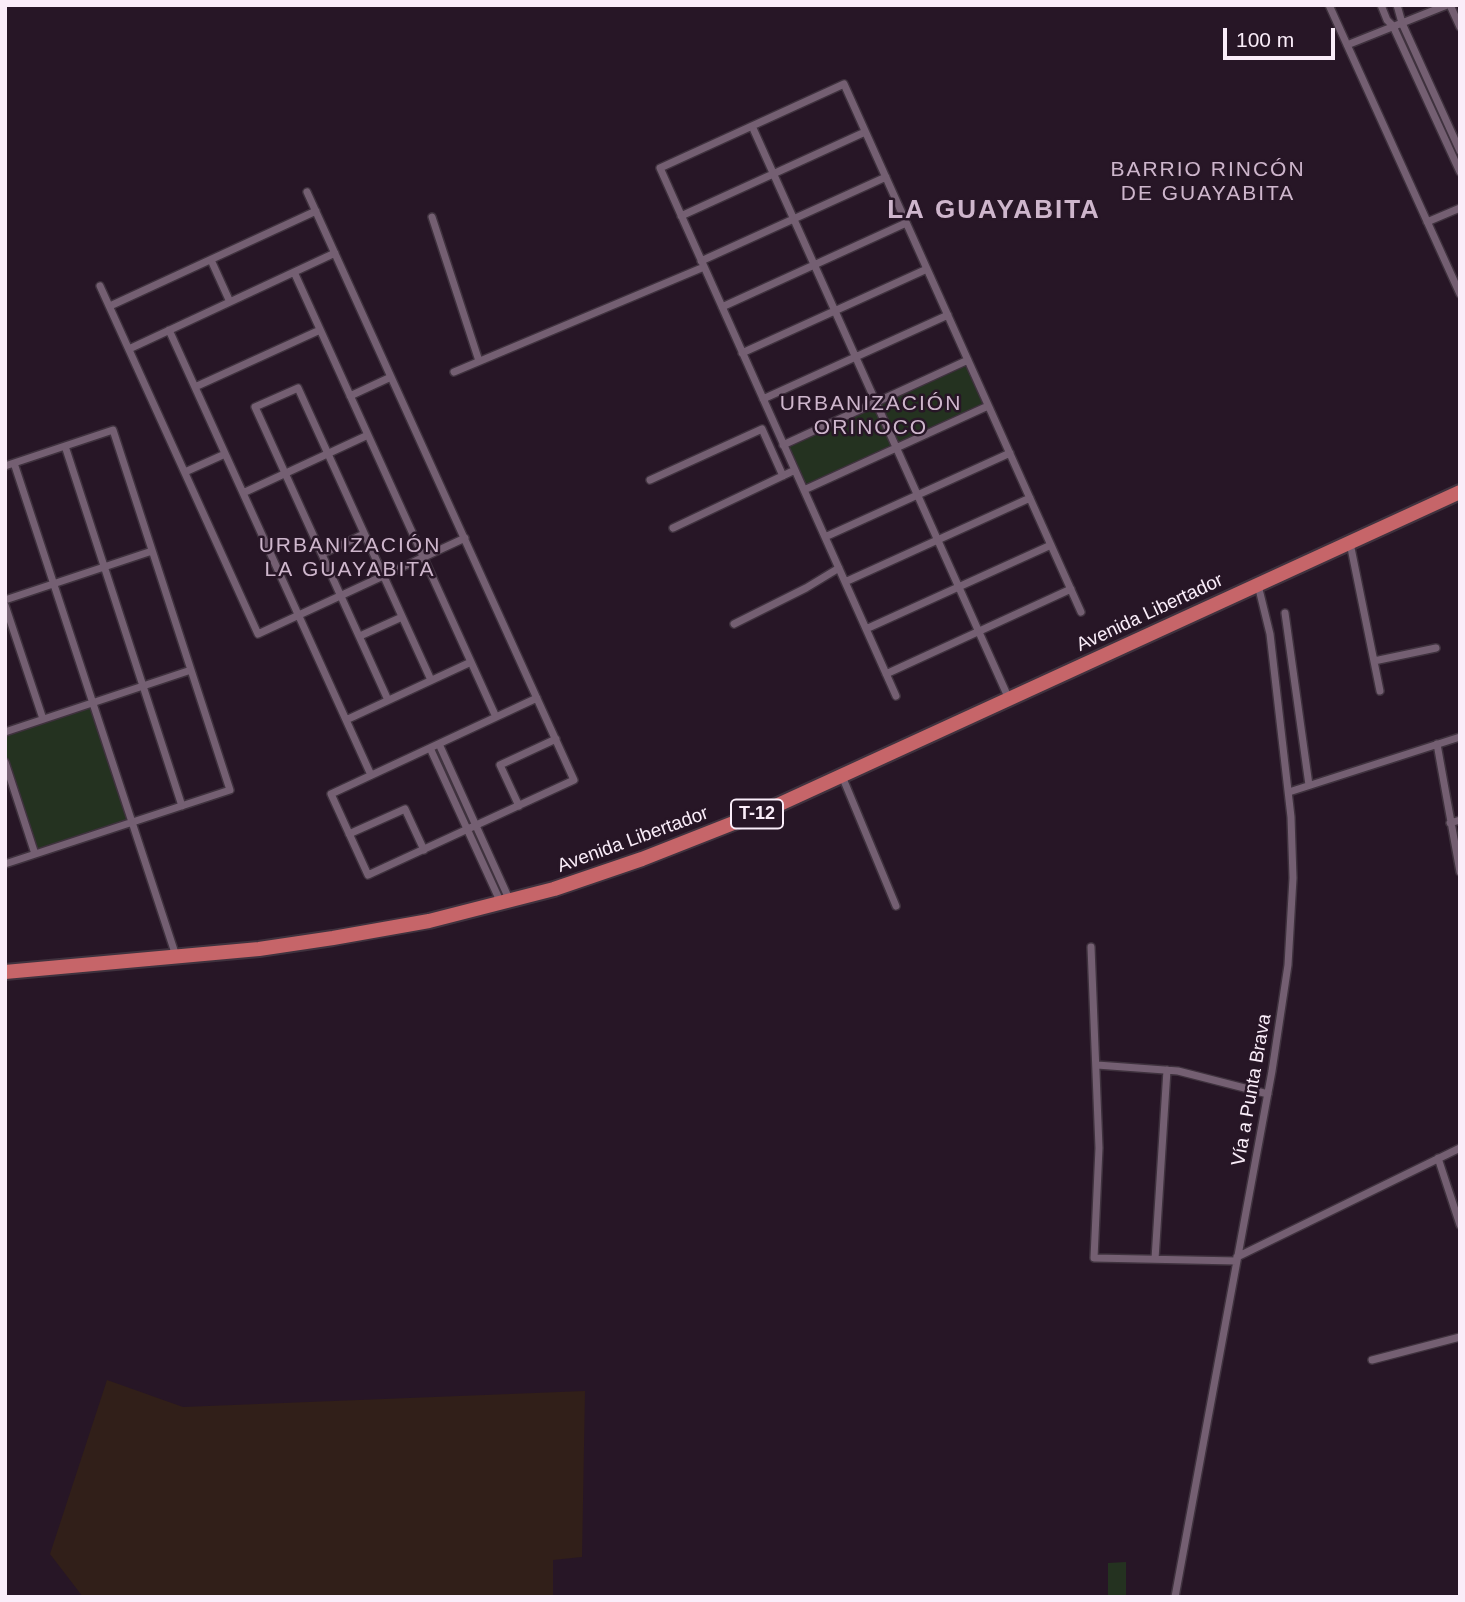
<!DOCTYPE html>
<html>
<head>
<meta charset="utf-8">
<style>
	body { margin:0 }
	#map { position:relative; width:1465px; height:1602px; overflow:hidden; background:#271626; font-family:Helvetica,sans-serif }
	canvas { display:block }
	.frame { position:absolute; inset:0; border:7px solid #faedf9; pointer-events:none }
	.scale { position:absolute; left:1223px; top:28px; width:112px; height:32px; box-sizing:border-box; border:4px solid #faedf9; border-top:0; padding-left:9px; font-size:21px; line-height:24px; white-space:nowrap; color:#faedf9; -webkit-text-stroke:5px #271626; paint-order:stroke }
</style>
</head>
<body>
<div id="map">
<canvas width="1465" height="1602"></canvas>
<div class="frame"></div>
<div class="scale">100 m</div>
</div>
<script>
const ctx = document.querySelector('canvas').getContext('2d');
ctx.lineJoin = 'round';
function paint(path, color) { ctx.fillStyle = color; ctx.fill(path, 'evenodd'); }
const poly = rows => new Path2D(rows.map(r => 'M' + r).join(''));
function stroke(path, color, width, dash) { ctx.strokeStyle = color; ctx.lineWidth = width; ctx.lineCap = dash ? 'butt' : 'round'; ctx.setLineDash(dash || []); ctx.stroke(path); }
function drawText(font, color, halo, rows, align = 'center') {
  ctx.font = font + ' Helvetica,sans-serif'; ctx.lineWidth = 5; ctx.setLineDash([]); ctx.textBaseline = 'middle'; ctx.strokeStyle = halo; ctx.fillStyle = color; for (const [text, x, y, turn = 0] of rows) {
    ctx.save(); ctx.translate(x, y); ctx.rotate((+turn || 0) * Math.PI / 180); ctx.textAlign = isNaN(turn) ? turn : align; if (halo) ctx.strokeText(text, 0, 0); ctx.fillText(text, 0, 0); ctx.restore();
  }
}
paint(poly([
	[107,1380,183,1407,585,1391,582,1557,553,1560,553,1597,83,1597,50,1554]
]), '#311f19');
paint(poly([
	[966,366,983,404,898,443,881,404],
	[874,408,891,446,806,485,789,447],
	[90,707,127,820,37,850,5,751,5,735],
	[1126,1562,1126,1595,1108,1595,1108,1563]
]), '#243220');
const street = poly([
	[1329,5,1460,294],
	[1381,5,1387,20,1393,26,1460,172],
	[1397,5,1402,23,1460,151],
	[1450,5,1460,27],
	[1347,45,1447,5],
	[752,126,1009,699],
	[307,192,574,780,368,875,331,794,537,698],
	[681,216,865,132],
	[432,217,479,361],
	[1427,222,1460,208],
	[211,260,230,302],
	[701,261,886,177],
	[294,272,496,717],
	[100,286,258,634,465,538],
	[110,306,316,211],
	[722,307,906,223],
	[169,330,371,775],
	[129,349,335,253],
	[742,353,927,269],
	[454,372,704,267],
	[195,387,320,330],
	[350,396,391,377],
	[763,399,948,315],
	[783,445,968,360],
	[65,446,182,806],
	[14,463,176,956],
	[5,466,113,430,230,790,5,864],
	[185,472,225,454],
	[650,480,762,429,783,476],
	[804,490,988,406],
	[243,493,368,435],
	[673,528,795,470],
	[825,537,1010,453],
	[1350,543,1380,691],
	[322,554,364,534],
	[845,582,1030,498],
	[5,600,152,551],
	[5,605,43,719],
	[1285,613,1309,785],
	[734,624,806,588,839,568],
	[866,629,1051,545],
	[360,636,402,617],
	[1374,661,1436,648],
	[886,674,1071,589],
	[896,696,660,168,844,84,1081,612],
	[388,700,255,407,298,388,431,680],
	[346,720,471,662],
	[5,732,191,670],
	[439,744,510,901],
	[1437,744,1460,872],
	[430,748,501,903],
	[5,762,35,854],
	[842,776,896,906],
	[1289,792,1460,737],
	[519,806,500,765,556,739],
	[1450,823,1460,820],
	[349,834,405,809,424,850],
	[1091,947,1099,1148,1094,1258,1237,1261],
	[1097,1065,1178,1071,1268,1094],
	[1438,1158,1460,1225],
	[1237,1257,1460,1148],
	[1155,1259,1167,1070],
	[1372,1360,1460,1337],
	[1175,1597,1272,1071,1288,965,1293,878,1291,817,1270,634,1258,585]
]);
const highway = poly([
	[5,972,259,949,333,938,429,921,554,889,642,859,769,809,1460,492]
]);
stroke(street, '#3f323e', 10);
stroke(highway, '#3f323e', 18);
stroke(street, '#745f72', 7);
stroke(highway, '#c66569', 14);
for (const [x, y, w] of [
	[757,814,52]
]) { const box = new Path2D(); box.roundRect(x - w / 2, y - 14.5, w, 29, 5); ctx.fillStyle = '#271626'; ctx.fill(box); stroke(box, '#faedf9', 2); }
drawText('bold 18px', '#faedf9', null, [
	["T-12",757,814]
]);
drawText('19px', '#faedf9', '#271626', [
	["Avenida Libertador",1150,613,-25],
	["Avenida Libertador",633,840,-20],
	["Vía a Punta Brava",1252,1090,-80]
]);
ctx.letterSpacing = '2px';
drawText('21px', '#ceb6cc', '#271626', [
	["BARRIO RINCÓN",1208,170],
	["DE GUAYABITA",1208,194],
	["URBANIZACIÓN",871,404],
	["ORINOCO",871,428],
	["URBANIZACIÓN",350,546],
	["LA GUAYABITA",350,570]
]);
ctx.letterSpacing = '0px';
ctx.letterSpacing = '2px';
drawText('bold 26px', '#ceb6cc', '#271626', [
	["LA GUAYABITA",994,211]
]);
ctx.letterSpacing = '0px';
</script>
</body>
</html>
